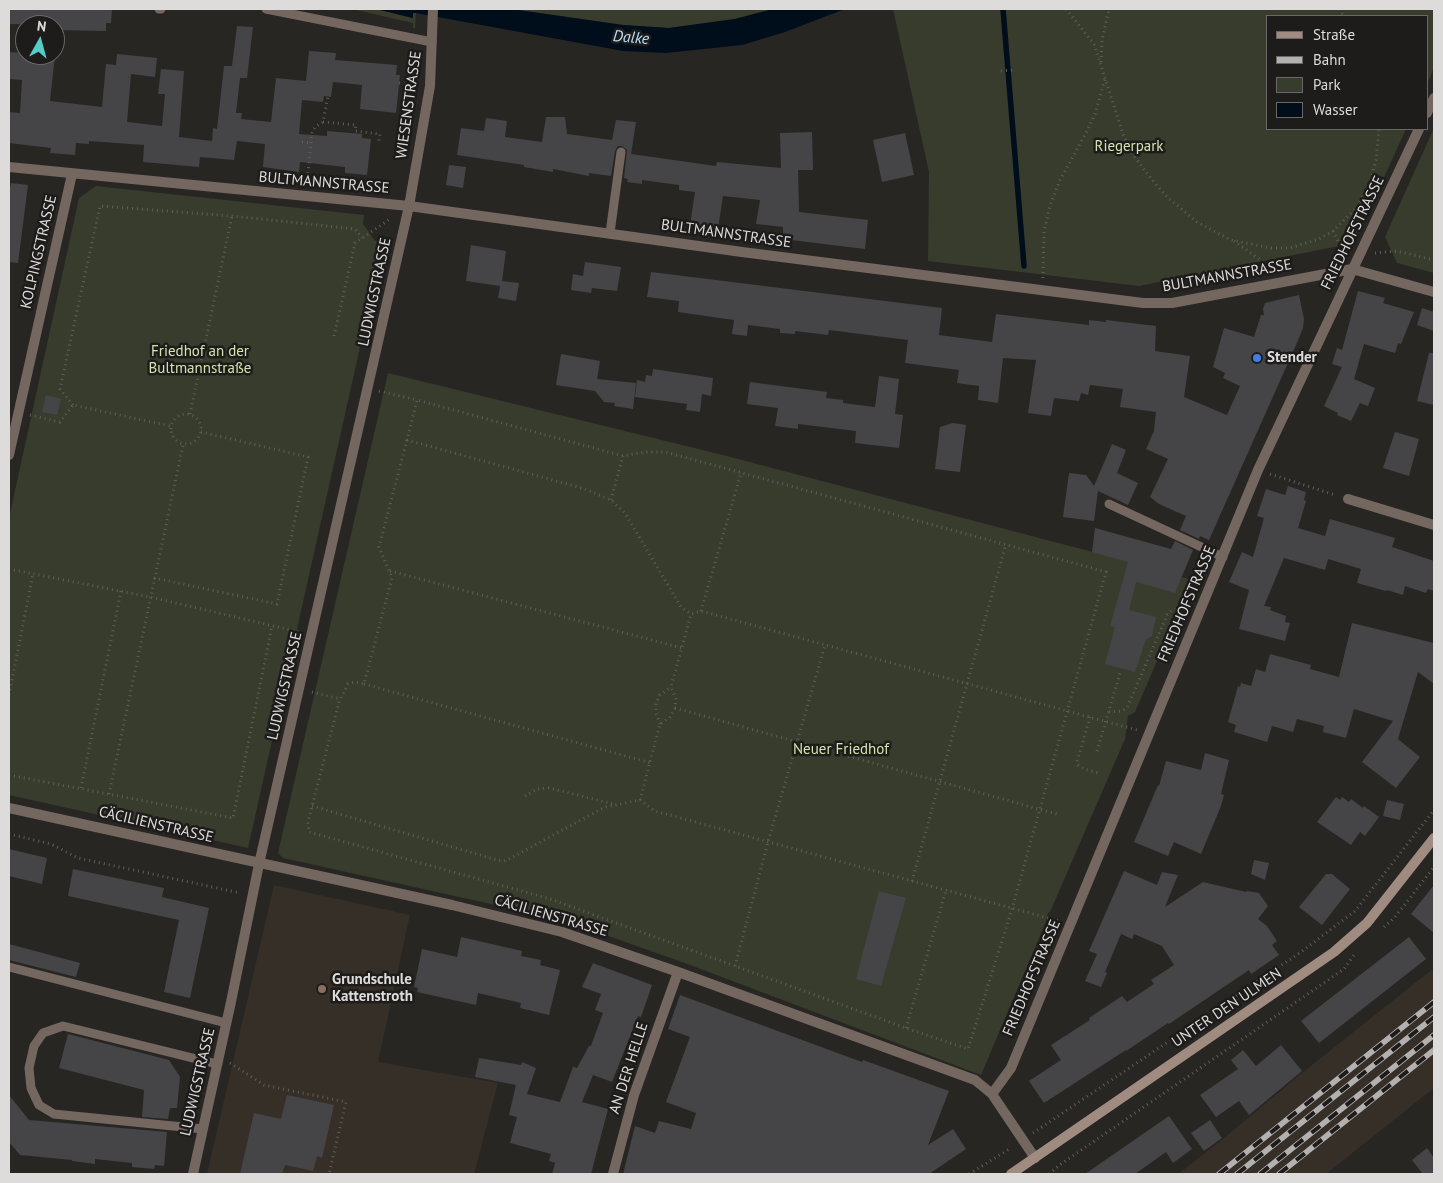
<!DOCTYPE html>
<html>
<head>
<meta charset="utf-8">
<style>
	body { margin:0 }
	#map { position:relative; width:1443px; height:1183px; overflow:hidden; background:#282623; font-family:"PT Sans",sans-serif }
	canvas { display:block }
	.frame { position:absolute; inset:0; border:10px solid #dedcdb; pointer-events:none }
	.legend { position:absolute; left:1266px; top:15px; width:162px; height:115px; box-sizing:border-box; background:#1e1c1a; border:1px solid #6b6967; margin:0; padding:6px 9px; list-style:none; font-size:15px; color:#dedcdb }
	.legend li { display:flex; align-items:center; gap:10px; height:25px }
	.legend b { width:25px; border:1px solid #6b6967 }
	.north { position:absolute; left:15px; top:15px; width:50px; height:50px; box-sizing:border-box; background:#1e1c1a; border:1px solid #6b6967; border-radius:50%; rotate:7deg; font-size:14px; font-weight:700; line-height:20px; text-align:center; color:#dedcdb }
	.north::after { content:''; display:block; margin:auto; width:18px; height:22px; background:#54cdc7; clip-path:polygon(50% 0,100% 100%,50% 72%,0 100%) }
</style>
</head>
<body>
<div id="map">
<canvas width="1443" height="1183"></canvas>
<div class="frame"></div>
<ul class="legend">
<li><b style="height:6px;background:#a08b81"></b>Straße</li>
<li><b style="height:6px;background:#b3b1b0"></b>Bahn</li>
<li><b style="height:14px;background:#373c2d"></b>Park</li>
<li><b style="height:14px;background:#000d1b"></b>Wasser</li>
</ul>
<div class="north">N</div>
</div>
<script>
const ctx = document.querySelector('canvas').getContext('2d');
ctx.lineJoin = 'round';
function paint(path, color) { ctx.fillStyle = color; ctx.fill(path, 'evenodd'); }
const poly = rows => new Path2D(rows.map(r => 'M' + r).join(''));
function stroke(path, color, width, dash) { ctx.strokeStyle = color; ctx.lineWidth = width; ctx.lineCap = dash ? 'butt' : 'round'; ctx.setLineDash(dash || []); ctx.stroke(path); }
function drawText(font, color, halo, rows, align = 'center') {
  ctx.font = font + ' "PT Sans",sans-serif'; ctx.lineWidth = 5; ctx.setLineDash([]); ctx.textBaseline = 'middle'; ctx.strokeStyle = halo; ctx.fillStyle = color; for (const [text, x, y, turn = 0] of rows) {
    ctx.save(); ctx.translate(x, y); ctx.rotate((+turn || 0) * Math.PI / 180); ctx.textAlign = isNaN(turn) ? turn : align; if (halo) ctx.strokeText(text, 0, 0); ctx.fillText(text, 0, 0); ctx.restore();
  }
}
paint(poly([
	[274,885,410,915,378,1062,498,1083,474,1174,207,1174],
	[1434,968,1434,1088,1326,1174,1178,1174,1223,1139,1302,1073]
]), '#352f28');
paint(poly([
	[352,9,376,9,412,18,413,13,416,13,415,28,413,28,413,23],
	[511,9,773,9,735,19,669,28,623,25],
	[893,9,1434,9,1434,68,1427,84,1427,16,1267,16,1267,129,1406,129,1354,243,1139,286,928,261,929,172],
	[1434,128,1434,273,1397,263,1385,237],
	[96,186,364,215,363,224,375,241,384,240,248,848,9,795,9,518,79,198],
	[388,373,719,454,1108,556,1192,580,1135,712,1128,716,1125,739,1050,912,1048,913,1045,924,981,1075,682,962,563,920,283,858,278,853]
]), '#373c2d');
paint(poly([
	[376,9,511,9,623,25,669,28,735,19,773,9,845,9,785,32,742,45,666,53,623,51,416,13,413,13,413,18]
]), '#000d1b');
stroke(poly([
	[1003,9,1024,266]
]), '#000d1b', 5.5);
paint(poly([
	[9,9,112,9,111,23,106,23,106,31,55,30,55,25,9,24],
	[237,26,253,27,247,78,240,78,236,113,242,113,241,119,271,122,276,78,306,81,309,51,336,53,335,60,397,65,396,75,400,75,396,113,360,109,362,85,333,82,331,97,324,96,323,102,302,100,299,134,327,136,327,131,362,134,362,138,371,139,367,175,345,173,345,167,300,162,299,172,263,167,265,144,237,141,234,160,200,157,199,167,143,162,144,145,89,141,89,144,76,143,75,155,50,153,51,148,9,143,9,112,20,113,22,80,9,79,9,52,25,53,25,55,55,55,50,101,102,107,106,64,116,65,117,54,157,58,155,77,131,74,127,122,162,126,165,94,158,94,161,69,184,71,179,137,212,141,213,128,217,129,224,66,232,66],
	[546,117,565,117,567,134,612,140,616,120,636,122,631,154,716,166,717,162,781,168,780,133,812,132,813,170,798,170,799,212,868,220,865,249,783,239,783,227,756,224,760,200,723,196,718,229,690,225,695,192,679,190,679,185,642,180,642,184,627,182,628,179,624,178,627,150,622,146,618,146,615,151,611,176,589,173,589,176,553,169,553,172,524,167,524,165,457,155,461,128,484,131,486,118,507,121,505,137,542,142],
	[905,133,914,175,882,182,873,140],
	[449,165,466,167,463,188,446,185],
	[11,183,28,185,18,263,9,262,9,194],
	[471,245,506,251,502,281,519,283,516,301,498,298,500,286,466,281],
	[585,262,621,267,617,291,592,288,591,293,571,290,573,274,583,276],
	[651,272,942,308,939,335,992,342,996,314,1089,325,1089,320,1106,322,1106,320,1156,326,1155,351,1190,356,1184,397,1227,415,1240,386,1223,378,1225,373,1213,367,1224,328,1254,337,1261,315,1264,315,1263,309,1265,303,1299,295,1304,319,1303,328,1296,345,1209,540,1200,536,1199,539,1180,530,1186,516,1159,504,1150,497,1168,459,1146,449,1154,431,1156,412,1120,407,1123,389,1090,385,1088,395,1081,393,1079,401,1054,398,1051,416,1028,413,1036,360,1003,358,998,403,978,400,979,386,957,383,959,370,905,363,908,340,829,330,828,335,795,331,795,334,780,333,780,329,748,325,747,336,732,334,734,320,678,312,679,301,647,297],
	[1358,291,1385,298,1383,303,1414,312,1401,344,1398,343,1395,353,1364,344,1354,379,1375,388,1368,406,1360,403,1351,421,1337,415,1338,413,1324,406,1342,367,1332,364,1337,348,1342,350],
	[1422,308,1434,312,1434,331,1417,325],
	[1429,353,1434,353,1434,405,1417,401],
	[561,354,600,361,597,379,636,383,633,409,614,406,615,403,604,402,595,391,556,385],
	[653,369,713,378,711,396,702,394,700,412,686,410,687,404,635,397,637,380,645,382,646,375,652,376],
	[879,376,899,379,895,414,903,415,899,448,855,443,856,431,798,424,798,429,775,426,778,408,747,404,750,382,827,392,826,398,843,400,843,403,875,407],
	[46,395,61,399,57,415,42,412],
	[953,423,966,425,960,472,935,469,940,427],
	[1395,432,1419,439,1409,476,1383,468],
	[1112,444,1126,450,1117,473,1138,483,1128,505,1098,491,1094,521,1063,517,1069,473,1086,475,1094,486],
	[1288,486,1306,492,1304,500,1306,501,1298,528,1325,536,1330,519,1395,538,1392,547,1434,561,1434,591,1428,589,1426,593,1405,586,1403,595,1387,590,1386,591,1357,583,1361,569,1328,559,1325,570,1284,558,1264,606,1271,607,1270,610,1286,616,1285,622,1290,623,1285,641,1239,629,1249,590,1229,582,1242,552,1253,557,1264,518,1257,516,1266,489,1285,495],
	[1095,528,1171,549,1175,541,1193,550,1175,593,1136,582,1129,610,1156,617,1152,636,1146,639,1135,672,1105,664,1115,627,1110,626,1128,562,1092,552],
	[1352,623,1434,643,1434,684,1418,672,1398,739,1420,757,1396,788,1362,762,1393,721,1354,709,1346,738,1323,732,1324,726,1297,719,1293,732,1272,726,1267,742,1234,732,1236,725,1228,722,1238,686,1240,687,1241,683,1251,686,1256,669,1265,672,1270,654,1311,665,1310,669,1339,677],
	[1205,753,1229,760,1221,794,1224,795,1221,806,1201,854,1174,842,1168,856,1134,842,1158,785,1159,786,1166,761,1201,770],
	[1336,797,1340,800,1342,797,1349,802,1351,799,1363,808,1364,806,1379,817,1365,836,1360,832,1351,845,1317,822],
	[1387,800,1404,804,1400,820,1383,816],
	[9,849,47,858,42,884,9,876],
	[1254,860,1269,863,1265,880,1251,874],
	[73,869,164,888,162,897,209,908,190,998,164,992,179,920,68,896],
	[1124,871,1157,885,1162,872,1178,875,1165,907,1203,882,1246,892,1247,891,1259,893,1268,906,1258,919,1267,926,1277,941,1272,945,1279,955,1251,974,1249,970,1169,1024,1168,1023,1126,1051,1126,1050,1044,1103,1029,1081,1061,1060,1051,1045,1090,1020,1089,1018,1122,996,1127,1002,1154,984,1151,980,1174,965,1162,946,1134,934,1132,939,1121,934,1105,972,1107,973,1101,987,1085,981,1097,954,1089,951],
	[1326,874,1332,874,1350,889,1322,925,1299,907],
	[1434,885,1434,933,1411,914],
	[879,891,906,898,881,986,856,979],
	[461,937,522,951,521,956,541,960,540,965,560,970,549,1015,520,1008,521,1003,478,993,476,1005,417,992,418,988,414,987,422,949,457,957],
	[1409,937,1426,959,1319,1043,1301,1021],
	[9,944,80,963,76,977,9,960],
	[593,963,652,985,641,1017,638,1016,612,1082,593,1075,582,1102,608,1109,591,1174,552,1174,555,1163,549,1161,551,1154,510,1143,517,1117,509,1115,516,1085,475,1077,479,1058,521,1065,522,1062,536,1068,527,1094,560,1102,573,1067,577,1068,589,1046,591,1046,603,1013,595,1010,601,994,582,987],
	[680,995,862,1062,863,1060,949,1091,928,1145,953,1129,966,1149,929,1174,623,1174,635,1126,655,1133,659,1121,691,1129,696,1113,666,1102,690,1037,668,1029],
	[68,1034,169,1060,180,1077,177,1108,170,1108,168,1119,142,1117,144,1090,59,1068],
	[1281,1045,1302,1071,1249,1115,1239,1101,1216,1117,1200,1095,1238,1069,1231,1060,1243,1050,1256,1066],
	[9,1095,29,1120,167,1132,164,1166,155,1165,154,1169,132,1167,132,1163,95,1159,95,1164,72,1161,72,1160,20,1155,9,1142],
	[287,1095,334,1105,322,1158,317,1156,313,1171,285,1165,282,1174,240,1174,254,1113,281,1119],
	[1169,1116,1192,1149,1173,1163,1166,1152,1135,1174,1085,1174],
	[1210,1120,1222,1138,1204,1151,1191,1133],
	[1427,1148,1434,1158,1434,1174,1423,1174,1412,1160]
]), '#454548');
stroke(poly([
	[1066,9,1094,44,1124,137,1132,153,1148,175,1167,197,1197,222,1231,240,1271,248,1290,248,1319,239,1333,231,1356,208,1369,186,1376,160,1379,129],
	[1339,9,1344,16],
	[1101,62,1102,40,1109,9],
	[1001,71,1014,70],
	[399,83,407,84,402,143],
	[323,122,356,125,355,131,380,134,379,141],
	[302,142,311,143],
	[307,183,312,133,315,127,323,122,328,96],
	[1333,231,1345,255],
	[1234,241,1266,264,1268,271],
	[1375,253,1397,251,1434,260],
	[1043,278,1044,232,1050,205,1060,180,1086,133,1095,114,1105,79],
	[334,336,355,243,390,219],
	[379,391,417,400,407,440,585,489,611,500,625,513,681,607,691,614,701,611,1137,730],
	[73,405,60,389,100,206,232,216,355,229,362,238],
	'171 429a15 15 0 1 1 30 0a15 15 0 1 1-30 0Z',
	[190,414,232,216],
	[30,415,60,422,73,405,170,426],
	[407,440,379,547,392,578,364,684,355,682,348,684,339,702,308,822,309,832,550,899,906,1028,968,1049,1012,909,1106,572,665,452,644,452,623,456,417,400],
	[1270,474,1335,495],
	[611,500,623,456],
	[9,569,150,597,299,632],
	[390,571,682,648],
	[154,578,277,604,308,457,201,432],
	[701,611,741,473],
	[364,684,651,763],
	[312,692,340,699],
	[9,695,33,574],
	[675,708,1060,815],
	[1109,712,1122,711,1127,708,1167,615,1172,610,1179,609,1186,611],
	[1090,717,1077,762,1078,765,1084,769,1099,773],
	[660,724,656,713,656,703,660,695,671,687],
	[1097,751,1120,673],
	[9,775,233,818,272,626],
	[81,788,121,591],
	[109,794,183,445],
	[525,796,537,789,549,788,613,804],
	[640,800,660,724,670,717,675,708,676,699,671,687,691,614],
	[312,806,497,860,504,861,511,858,605,807,640,800,655,811,1059,921],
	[9,834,51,844,78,858,240,893],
	[912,881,1006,544],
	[1384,927,1395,917,1434,867],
	[735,966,768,842,825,645],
	[906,1028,946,890],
	[230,1063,264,1085,346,1102,329,1174],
	[1033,1133,1301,952,1355,911,1434,810],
	[969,1174,1011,1148],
	[1049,1174,1061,1164,1344,969,1354,955]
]), '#605e5b', 3, [1, 4]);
stroke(poly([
	[159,9,161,9],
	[266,9,432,42],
	[610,233,621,152],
	[1109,504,1223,557],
	[9,967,226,1023],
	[203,1129,54,1114,39,1105,31,1088,29,1068,34,1046,43,1033,63,1026,217,1064]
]), '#746760', 9);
stroke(poly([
	[1427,113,1434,98],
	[9,167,409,206,742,252,1143,303,1172,303,1352,269,1434,292],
	[9,455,72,174],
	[1348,499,1434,525],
	[9,808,452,905,562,932,678,972,975,1080,992,1094,1035,1158],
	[992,1094,1011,1068,1258,470,1419,129],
	[193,1174,231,1002,259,864,409,206,430,86,433,9],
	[613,1174,634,1095,678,972]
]), '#746760', 10);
stroke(poly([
	[1011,1174,1334,952,1367,923,1434,838]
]), '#a08b81', 10);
const rail = poly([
	[1219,1174,1434,1002],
	[1237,1174,1434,1017],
	[1260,1174,1434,1035],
	[1279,1174,1434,1050]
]);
stroke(rail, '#b3b1b0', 5.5);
stroke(rail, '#1e1c1a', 4, [11]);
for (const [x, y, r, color] of [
	[1257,358,5,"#3f7fe0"],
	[322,989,5,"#8d6e63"]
]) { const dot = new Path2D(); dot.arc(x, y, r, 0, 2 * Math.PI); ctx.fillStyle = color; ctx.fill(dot); stroke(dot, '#1e1c1a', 2); }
drawText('15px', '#dedcdb', '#1e1c1a', [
	["WIESENSTRASSE",409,105,-82],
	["BULTMANNSTRASSE",324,183,5],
	["FRIEDHOFSTRASSE",1353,233,-64],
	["BULTMANNSTRASSE",726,234,8],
	["KOLPINGSTRASSE",39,252,-77],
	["BULTMANNSTRASSE",1227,276,-10],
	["LUDWIGSTRASSE",375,292,-78],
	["FRIEDHOFSTRASSE",1187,604,-67],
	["LUDWIGSTRASSE",285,686,-77],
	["CÄCILIENSTRASSE",156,825,13],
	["CÄCILIENSTRASSE",551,916,16],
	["FRIEDHOFSTRASSE",1032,978,-67],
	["UNTER DEN ULMEN",1227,1008,-34],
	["AN DER HELLE",629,1068,-72],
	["LUDWIGSTRASSE",198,1082,-77]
]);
drawText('15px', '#d3e4ae', '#1e1c1a', [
	["Riegerpark",1129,147],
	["Friedhof an der",200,352],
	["Bultmannstraße",200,369],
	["Neuer Friedhof",841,750]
]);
drawText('bold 15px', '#dedcdb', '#1e1c1a', [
	["Stender",1267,358],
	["Grundschule",332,980],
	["Kattenstroth",332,997]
], 'left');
drawText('italic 16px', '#b5defb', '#1e1c1a', [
	["Dalke",631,38,5]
]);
</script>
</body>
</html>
